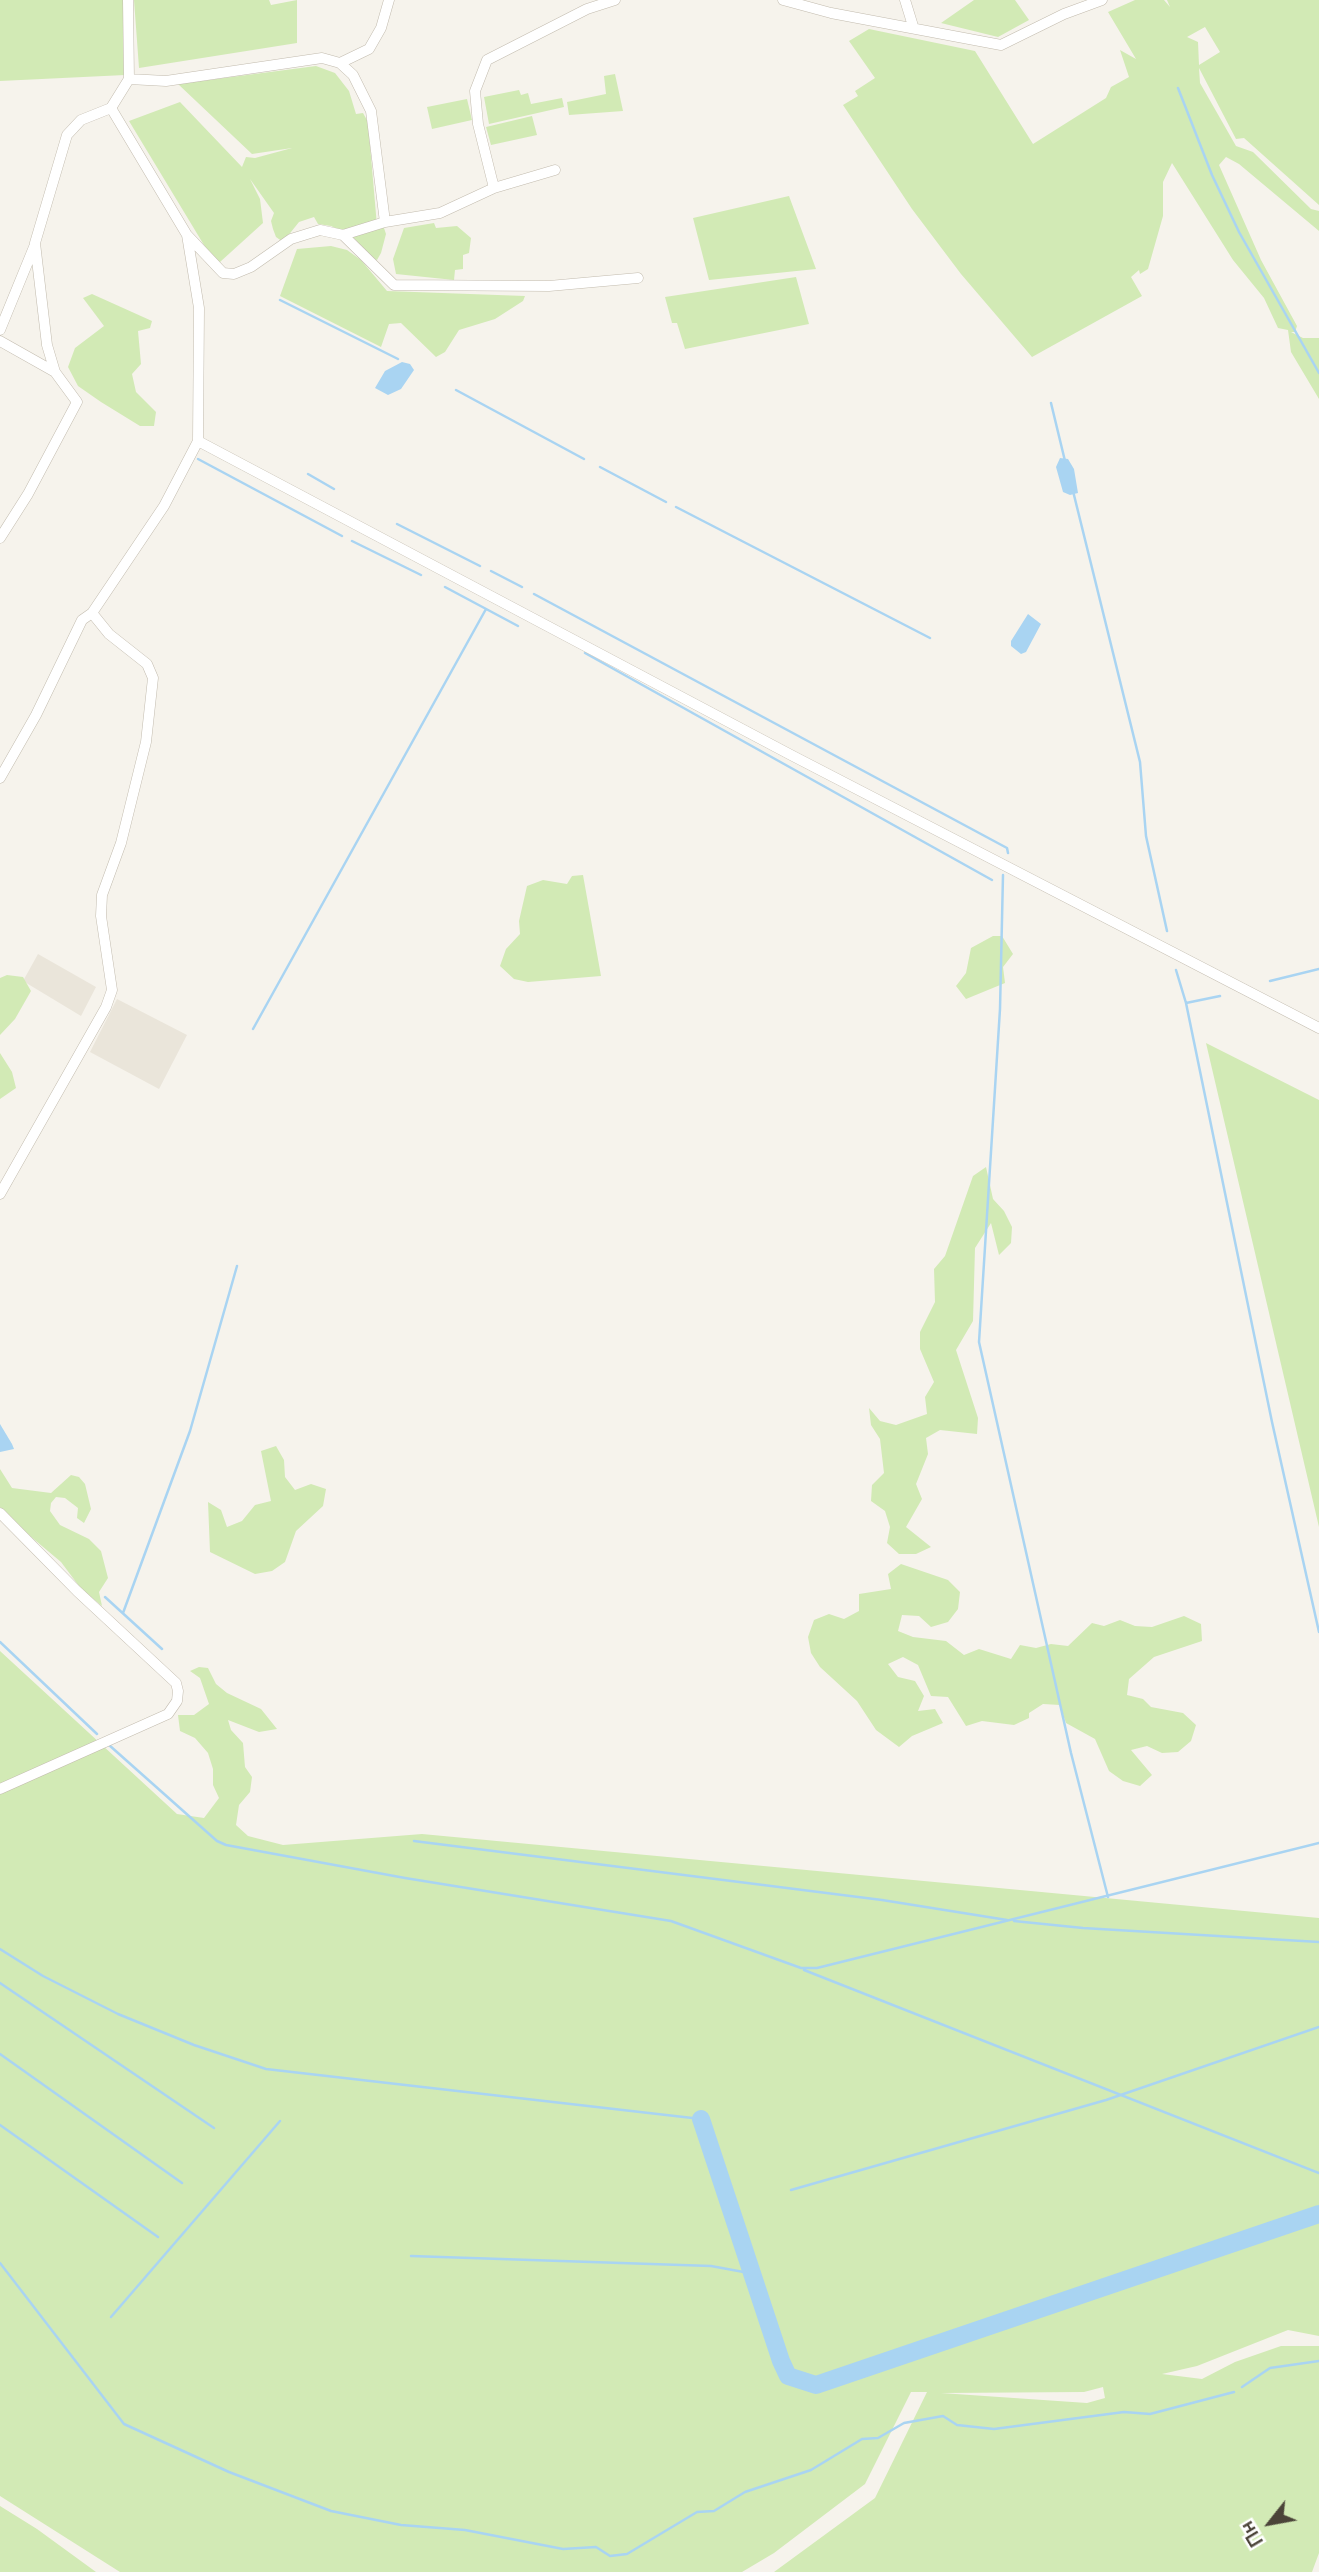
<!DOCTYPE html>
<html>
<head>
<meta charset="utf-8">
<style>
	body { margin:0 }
	#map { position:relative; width:1319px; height:2572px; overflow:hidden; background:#f6f3ec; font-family:"Nunito Sans",sans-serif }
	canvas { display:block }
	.north { position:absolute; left:1235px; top:2488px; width:70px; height:70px; -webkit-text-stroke:5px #fff; paint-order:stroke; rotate:239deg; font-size:19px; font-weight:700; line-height:28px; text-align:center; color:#4b4439 }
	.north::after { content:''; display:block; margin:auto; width:24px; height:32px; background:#4b4439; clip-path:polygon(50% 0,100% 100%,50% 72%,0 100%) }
</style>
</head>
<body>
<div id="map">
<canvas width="1319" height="2572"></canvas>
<div class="north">Пн</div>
</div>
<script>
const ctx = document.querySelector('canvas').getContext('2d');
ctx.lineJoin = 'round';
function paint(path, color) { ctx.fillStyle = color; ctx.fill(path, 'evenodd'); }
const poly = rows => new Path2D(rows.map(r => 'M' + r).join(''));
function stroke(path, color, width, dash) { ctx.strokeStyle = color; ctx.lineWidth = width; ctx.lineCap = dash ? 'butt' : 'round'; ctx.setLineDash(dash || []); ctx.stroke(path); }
paint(poly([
	[38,954,96,987,81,1016,23,981],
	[117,999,187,1035,159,1089,90,1052]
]), '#eae5da');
paint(poly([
	[0,0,123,0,125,75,0,81],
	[134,0,269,0,271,5,297,0,297,43,139,68],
	[974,0,1015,0,1029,20,998,37,941,23],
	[1135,0,1164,0,1170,7,1167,0,1319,0,1319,205,1244,138,1236,139,1199,68,1200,83,1236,146,1253,152,1311,209,1319,211,1319,231,1239,164,1226,157,1219,165,1261,260,1297,326,1295,332,1291,332,1303,338,1319,338,1319,399,1291,352,1288,330,1278,328,1264,298,1233,260,1172,163,1163,182,1163,216,1148,269,1140,274,1139,270,1131,277,1142,296,1032,357,961,274,912,209,843,105,858,96,855,91,875,78,849,41,869,29,975,51,1033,144,1106,98,1111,87,1129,77,1120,50,1136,59,1108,12],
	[1205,27,1220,52,1199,65,1198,42,1187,37],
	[316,66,335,73,349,91,356,114,363,113,368,122,377,226,384,228,386,234,381,253,377,260,374,259,352,236,331,226,318,224,314,217,299,222,283,242,276,237,273,229,271,221,274,213,250,179,260,199,263,223,220,262,210,255,129,121,180,102,242,167,246,157,255,158,292,148,252,154,178,84],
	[615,74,623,111,569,115,567,102,606,94,604,76],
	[519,90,521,95,528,93,531,104,562,98,564,107,489,124,484,97],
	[467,99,472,120,432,129,427,107],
	[532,116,537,135,491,145,486,127],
	[789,196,816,269,709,280,693,218],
	[434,223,436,228,457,226,471,238,469,253,463,255,463,269,455,270,454,280,396,274,393,259,404,228],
	[331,246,347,250,361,260,387,291,525,296,523,301,495,319,459,330,445,352,436,357,401,323,389,324,381,347,280,296,297,249],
	[796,277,809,324,685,349,677,323,672,323,665,297],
	[92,294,152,321,150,328,138,331,141,364,132,374,136,392,156,412,154,426,140,426,101,402,78,386,68,367,75,348,104,326,83,298],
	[583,875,601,976,528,982,514,979,500,966,506,949,520,934,519,921,527,886,543,880,567,884,572,876],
	[993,936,1002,936,1013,954,1003,967,1005,983,966,999,956,986,966,973,971,948],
	[7,975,23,977,31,991,15,1019,0,1035,0,978],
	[1206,1043,1319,1100,1319,1527],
	[0,1053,12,1072,16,1088,0,1099],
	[986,1167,993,1199,1004,1211,1012,1227,1011,1243,999,1255,991,1223,975,1248,973,1321,956,1350,978,1418,977,1434,940,1430,926,1438,928,1454,916,1484,922,1499,906,1527,931,1547,916,1554,899,1554,887,1543,890,1527,885,1511,871,1501,872,1485,884,1473,880,1439,871,1425,869,1408,880,1421,896,1425,927,1414,925,1397,934,1382,920,1349,920,1332,935,1302,934,1269,945,1256,973,1176],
	[276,1446,284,1460,285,1477,295,1490,311,1484,326,1489,323,1506,296,1531,285,1562,272,1571,255,1574,210,1552,208,1502,221,1510,227,1527,242,1521,255,1505,271,1501,261,1451],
	[0,1469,12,1488,51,1493,71,1475,79,1477,85,1484,91,1509,84,1523,77,1518,78,1508,65,1498,56,1497,51,1503,50,1511,60,1525,89,1539,101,1551,108,1578,99,1592,102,1606,82,1590,61,1562,5,1515,0,1507],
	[901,1564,948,1580,960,1592,958,1609,948,1622,931,1627,919,1616,902,1615,898,1631,913,1637,946,1641,964,1655,979,1649,1011,1659,1020,1645,1036,1648,1051,1644,1068,1646,1092,1623,1104,1626,1120,1620,1135,1626,1152,1627,1184,1616,1201,1624,1202,1641,1154,1657,1129,1679,1127,1695,1143,1699,1151,1707,1183,1713,1196,1725,1191,1741,1178,1752,1162,1753,1147,1746,1131,1750,1152,1775,1140,1786,1123,1781,1109,1771,1095,1739,1066,1723,1060,1705,1043,1704,1029,1713,1029,1718,1014,1725,982,1721,966,1726,948,1697,931,1696,918,1665,903,1657,888,1664,898,1677,915,1681,924,1696,918,1711,935,1709,943,1723,912,1736,899,1747,876,1730,857,1701,820,1667,811,1653,808,1637,814,1620,829,1614,844,1619,859,1611,859,1594,891,1589,888,1574],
	[0,1651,177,1814,204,1818,219,1798,213,1785,213,1769,208,1753,195,1738,180,1731,178,1715,194,1715,209,1704,200,1678,190,1671,199,1667,208,1668,216,1684,227,1693,261,1709,277,1729,259,1732,228,1720,231,1730,243,1743,245,1767,252,1777,250,1792,239,1805,236,1825,248,1836,283,1845,422,1834,1319,1918,1319,2336,1288,2330,1197,2366,1162,2374,1202,2379,1235,2362,1281,2346,1319,2346,1319,2553,1312,2572,774,2572,875,2498,927,2392,911,2392,865,2484,774,2553,742,2572,120,2572,0,2496],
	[1103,2387,1105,2398,1087,2403,941,2393,1084,2392],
	[0,2506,37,2529,96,2572,0,2572]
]), '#d2eab5');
paint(poly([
	[402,362,410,364,414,370,401,389,388,395,375,388,385,371],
	[1060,458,1068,459,1074,469,1078,493,1070,495,1063,492,1056,467],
	[1028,614,1041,624,1026,652,1021,654,1011,646,1011,641],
	[0,1424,12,1444,14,1449,0,1452]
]), '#a9d4f2');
stroke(poly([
	[1178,88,1212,175,1239,232,1319,373],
	[280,300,398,359],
	[456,390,584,459],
	[1051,403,1065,461],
	[198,459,342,536],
	[600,467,666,502],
	[308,474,334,489],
	[1073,491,1140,762,1146,836,1167,931],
	[676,507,930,638],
	[397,524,480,566],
	[352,541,421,575],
	[491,571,522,587],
	[445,587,518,626],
	[534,594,1007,848,1008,853],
	[585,653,992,880],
	[1003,875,1000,1009,979,1342,1071,1753,1108,1897],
	[1176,970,1186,1003,1272,1422,1319,1632],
	[1270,981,1319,969],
	[1186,1003,1220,996],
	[253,1029,486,609],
	[105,1597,162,1649],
	[123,1613,190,1431,237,1266],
	[0,1642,97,1734],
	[109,1745,217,1841,226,1845,405,1878,671,1921,801,1968,817,1968,1319,1843],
	[414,1841,882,1900,1007,1920],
	[1014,1921,1083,1928,1319,1942],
	[0,1949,43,1976,118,2014,194,2045,266,2069,701,2119],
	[804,1970,1319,2173],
	[0,1983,214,2128],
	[0,2054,182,2183],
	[0,2125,158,2237],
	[791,2190,1106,2100,1319,2027],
	[411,2256,711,2266,749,2273],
	[0,2263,124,2424,229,2472,331,2511,401,2525,465,2530,563,2549,596,2547,610,2556,627,2554,697,2512,714,2511,745,2492,811,2470,862,2439,878,2438,904,2423,943,2416,957,2425,994,2429,1124,2412,1150,2414,1234,2392],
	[111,2317,280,2121],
	[1242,2387,1270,2368,1319,2361]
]), '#a9d4f2', 2.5);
stroke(poly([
	[701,2119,781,2361,788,2376,816,2385,1319,2214]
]), '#a9d4f2', 18);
const street = poly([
	[783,0,831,13,1001,45,1064,14,1102,0],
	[905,0,913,26],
	[340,63,369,49,381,28,389,0],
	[129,79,166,81,322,58,340,63,353,75,371,111,385,222],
	[494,188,555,170],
	[187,235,223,273,234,274,251,267,291,239,320,230,343,235,385,222,440,213,494,188,478,124,475,91,487,60,587,9,615,0],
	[343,235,394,285,549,286,638,278],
	[0,330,34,247],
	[0,341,55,372,77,402,28,494,0,538],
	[55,372,47,345,35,243,67,135,81,120,111,108],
	[198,441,791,755,1319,1028],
	[0,778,36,715,82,620,92,613,164,506,198,441,199,308,187,235,111,108,129,79,128,0],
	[0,1194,106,1007,112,990,101,916,102,895,121,843,146,742,153,678,147,664,109,634,92,613],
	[0,1513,77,1591,176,1683,178,1691,177,1701,168,1714,0,1789]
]);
stroke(street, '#c2bbae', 11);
stroke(street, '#fff', 10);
</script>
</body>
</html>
